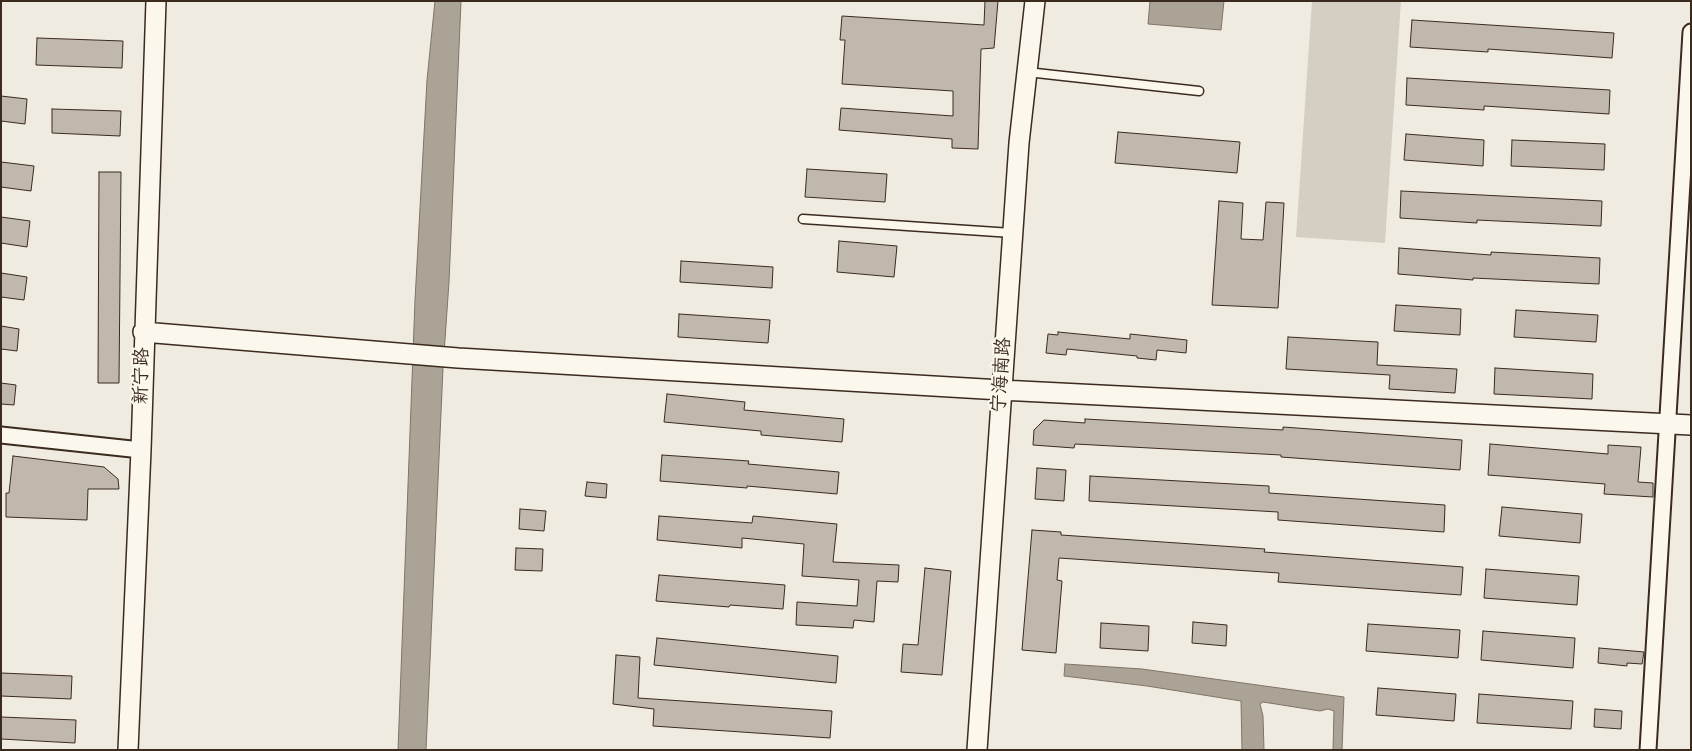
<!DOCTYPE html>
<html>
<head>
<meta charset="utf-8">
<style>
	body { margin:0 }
	#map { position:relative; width:1692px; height:751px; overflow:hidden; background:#f0ebe0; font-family:Sriracha,sans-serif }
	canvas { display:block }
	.frame { position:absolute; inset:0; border:2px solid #3b2a1e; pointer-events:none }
</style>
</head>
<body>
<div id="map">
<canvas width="1692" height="751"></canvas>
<div class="frame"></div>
</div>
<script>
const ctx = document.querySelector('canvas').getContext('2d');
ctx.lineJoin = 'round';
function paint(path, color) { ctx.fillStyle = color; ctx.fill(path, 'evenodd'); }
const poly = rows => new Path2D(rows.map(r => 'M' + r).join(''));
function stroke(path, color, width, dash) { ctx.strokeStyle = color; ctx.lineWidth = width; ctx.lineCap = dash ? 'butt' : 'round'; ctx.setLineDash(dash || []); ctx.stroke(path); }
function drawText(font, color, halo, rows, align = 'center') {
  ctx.font = font + ' Sriracha,"LXGW WenKai TC",sans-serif'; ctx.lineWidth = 4.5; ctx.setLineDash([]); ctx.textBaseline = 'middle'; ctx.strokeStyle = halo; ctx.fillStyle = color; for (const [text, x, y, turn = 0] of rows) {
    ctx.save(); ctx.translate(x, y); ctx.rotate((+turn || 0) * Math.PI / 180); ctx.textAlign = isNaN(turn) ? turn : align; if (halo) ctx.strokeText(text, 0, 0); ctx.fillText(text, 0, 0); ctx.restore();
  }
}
paint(poly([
	[1312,1,1401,1,1385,243,1296,237]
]), '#d5cec3');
const water = poly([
	[435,1,461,1,449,282,443,368,426,750,398,750,415,300,427,80,435,1],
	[1150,1,1224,1,1221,30,1148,24,1150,1],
	[1065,664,1142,669,1344,697,1342,750,1333,750,1334,711,1328,709,1320,711,1263,702,1260,704,1263,716,1264,750,1242,750,1241,701,1147,686,1064,676,1065,664]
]);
paint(water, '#aca397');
stroke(water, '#7f7367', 1);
const building = poly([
	[985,1,998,1,994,48,981,49,978,149,952,148,952,139,839,130,841,108,953,116,953,91,842,84,845,40,840,40,842,16,984,25,985,1],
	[1412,20,1614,33,1612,58,1488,49,1488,52,1410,47,1412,20],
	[37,38,123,41,122,68,36,65,37,38],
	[1407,78,1610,90,1609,114,1484,106,1484,110,1406,105,1407,78],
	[1,96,27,99,25,124,1,121,1,96],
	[52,109,121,111,120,136,52,133,52,109],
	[1118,132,1240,142,1237,173,1115,163,1118,132],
	[1406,134,1484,140,1483,166,1404,160,1406,134],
	[1512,140,1605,144,1604,170,1511,166,1512,140],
	[1,162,34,166,31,191,1,187,1,162],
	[807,169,887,174,885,202,805,197,807,169],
	[99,172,121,172,119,383,98,383,99,172],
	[1401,191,1602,201,1601,226,1477,220,1477,223,1400,218,1401,191],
	[1219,201,1243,203,1241,239,1263,240,1266,202,1284,203,1278,308,1212,305,1219,201],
	[1,217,30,221,27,247,1,243,1,217],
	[839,241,897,246,894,277,837,272,839,241],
	[1399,248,1491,255,1491,252,1600,258,1599,284,1473,278,1473,280,1398,274,1399,248],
	[681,261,773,267,772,288,680,282,681,261],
	[1,273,27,277,24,300,1,297,1,273],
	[1396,305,1461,309,1460,335,1394,331,1396,305],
	[1516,310,1598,315,1596,342,1514,337,1516,310],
	[679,314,770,320,768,343,678,337,679,314],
	[1,326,19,329,17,351,1,349,1,326],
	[1058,332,1130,339,1130,334,1187,340,1186,353,1157,350,1156,360,1137,358,1137,356,1067,349,1066,355,1046,353,1048,334,1058,335,1058,332],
	[1288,337,1378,342,1377,365,1457,369,1455,393,1389,389,1390,375,1286,369,1288,337],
	[1495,368,1593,374,1592,399,1494,394,1495,368],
	[1,383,16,385,14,405,1,404,1,383],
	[667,394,745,402,744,410,844,419,842,442,761,435,761,431,664,422,667,394],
	[1085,419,1283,430,1283,427,1462,440,1460,470,1281,457,1281,455,1075,444,1074,448,1033,445,1034,430,1044,420,1085,423,1085,419],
	[1490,444,1608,454,1608,445,1641,447,1638,482,1653,483,1653,497,1604,494,1605,484,1488,475,1490,444],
	[662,455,749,461,748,464,839,472,837,494,747,486,747,488,660,481,662,455],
	[13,456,104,467,118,479,119,489,88,489,87,520,6,517,6,493,9,493,13,456],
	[1037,468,1066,470,1064,501,1035,499,1037,468],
	[1090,476,1269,486,1269,493,1445,505,1444,532,1278,520,1278,512,1089,501,1090,476],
	[587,482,607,484,606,498,585,496,587,482],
	[1502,507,1582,514,1580,543,1499,536,1502,507],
	[520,509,546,511,544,531,519,529,520,509],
	[659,516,752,523,753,516,837,524,833,562,899,565,898,582,877,581,874,622,854,620,853,628,796,625,797,602,857,606,859,580,802,576,804,544,742,538,742,548,657,540,659,516],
	[1032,530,1061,532,1061,535,1265,549,1264,552,1463,567,1461,595,1278,582,1279,573,1059,558,1057,580,1062,581,1056,653,1022,650,1032,530],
	[516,548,543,549,542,571,515,570,516,548],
	[925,568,951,571,942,675,901,672,903,644,918,645,925,568],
	[1486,569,1579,576,1577,605,1484,598,1486,569],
	[659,575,785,585,783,609,730,605,729,607,656,601,659,575],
	[1193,622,1227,625,1226,646,1192,643,1193,622],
	[1101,623,1149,626,1148,651,1100,648,1101,623],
	[1368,624,1460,630,1458,658,1366,651,1368,624],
	[1483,631,1575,638,1573,668,1481,660,1483,631],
	[657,638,838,656,836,683,654,665,657,638],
	[1599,648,1644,652,1642,664,1627,663,1627,666,1598,663,1599,648],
	[616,655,640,657,638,698,832,711,830,738,653,726,654,709,613,704,616,655],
	[1,673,72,676,71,699,1,696,1,673],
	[1378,688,1456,694,1454,721,1376,715,1378,688],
	[1479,694,1573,701,1571,729,1477,723,1479,694],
	[1595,709,1622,711,1621,729,1594,727,1595,709],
	[1,717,76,720,75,743,1,739,1,717]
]);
paint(building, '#c0b8ad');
stroke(building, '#3b2a1e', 1);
const service = poly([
	[1027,72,1199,91],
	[803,219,1012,233]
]);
const minor = poly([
	[1,435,141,450],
	[1648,750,1691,32]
]);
const tertiary = poly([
	[143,332,458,358,1001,390,1691,425],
	[128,750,141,450,156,1],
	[977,750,1019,143,1035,1]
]);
stroke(service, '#3b2a1e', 11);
stroke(minor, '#3b2a1e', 19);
stroke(tertiary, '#3b2a1e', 22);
stroke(service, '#fbf7ec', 8);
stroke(minor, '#fbf7ec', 15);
stroke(tertiary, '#fbf7ec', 19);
drawText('19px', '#3b2a1e', '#fbf7ec', [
	["宁海南路",1002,375,-86],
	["新宁路",142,376,-89]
]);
</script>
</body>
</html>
